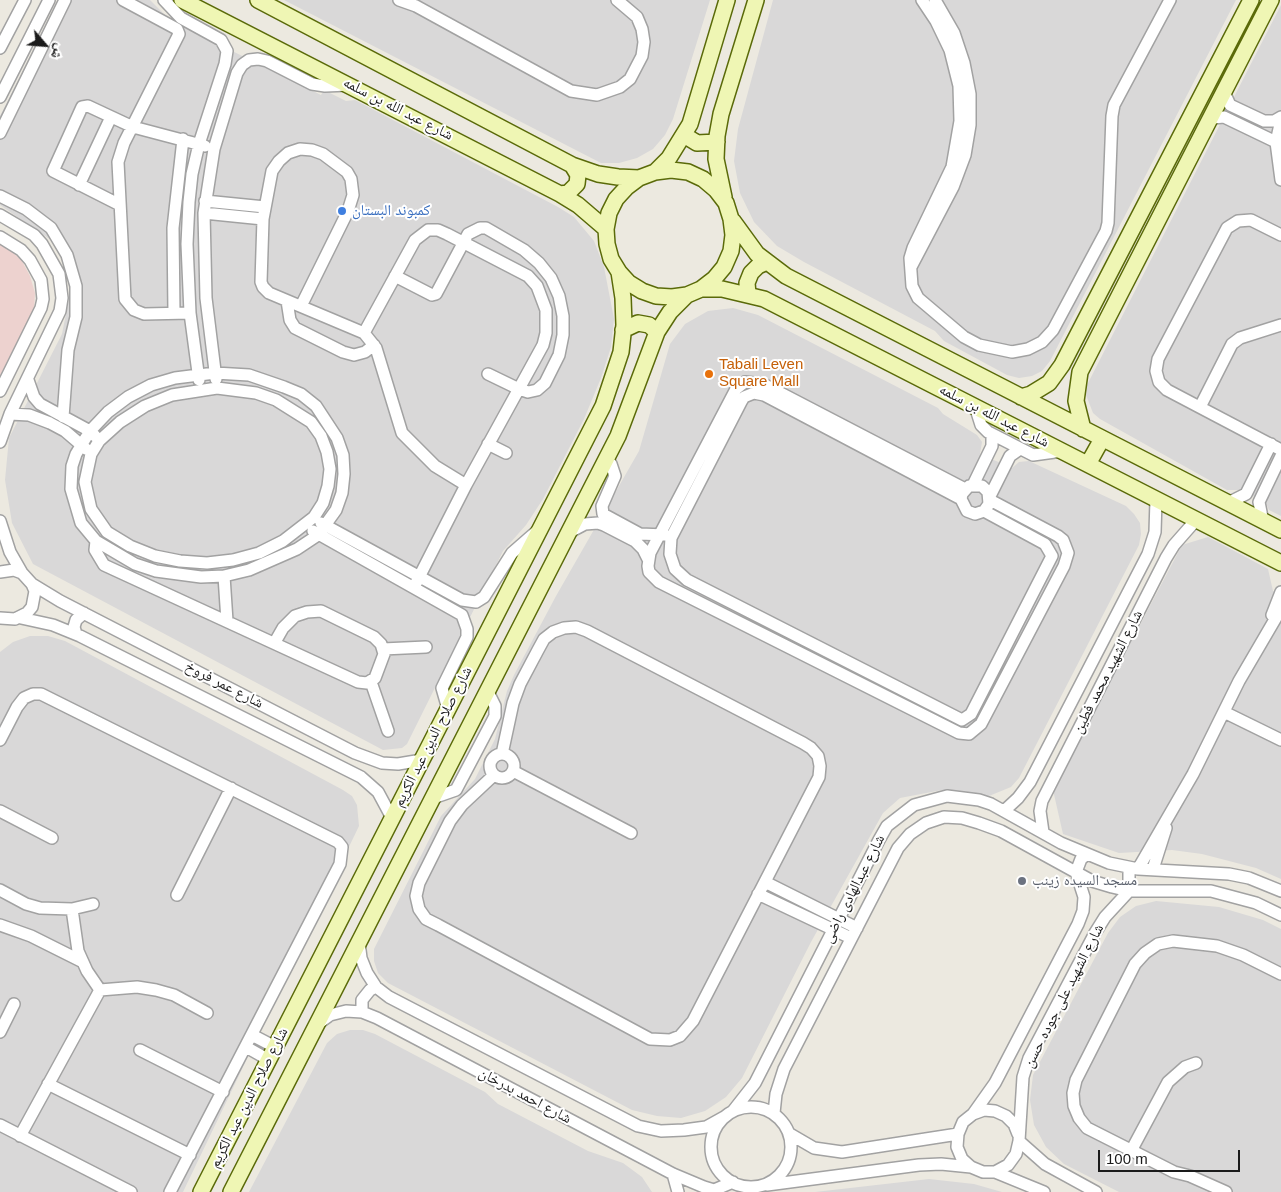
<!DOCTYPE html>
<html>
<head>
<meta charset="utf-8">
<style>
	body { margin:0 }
	#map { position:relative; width:1281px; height:1192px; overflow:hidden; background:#ece9e0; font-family:Helvetica,"Noto Naskh Arabic",sans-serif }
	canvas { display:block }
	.north { position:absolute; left:20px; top:20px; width:50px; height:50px; -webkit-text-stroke:4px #fff; paint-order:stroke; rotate:117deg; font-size:14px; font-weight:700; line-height:20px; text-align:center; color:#1b1b1b }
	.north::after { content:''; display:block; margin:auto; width:18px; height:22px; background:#1b1b1b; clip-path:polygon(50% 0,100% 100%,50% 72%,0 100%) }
	.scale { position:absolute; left:1098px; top:1150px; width:142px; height:22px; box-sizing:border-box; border:2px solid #1b1b1b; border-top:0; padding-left:6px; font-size:15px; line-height:18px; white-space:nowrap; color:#1b1b1b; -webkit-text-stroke:4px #fff; paint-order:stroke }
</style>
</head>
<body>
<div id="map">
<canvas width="1281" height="1192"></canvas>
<div class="north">ش</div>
<div class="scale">100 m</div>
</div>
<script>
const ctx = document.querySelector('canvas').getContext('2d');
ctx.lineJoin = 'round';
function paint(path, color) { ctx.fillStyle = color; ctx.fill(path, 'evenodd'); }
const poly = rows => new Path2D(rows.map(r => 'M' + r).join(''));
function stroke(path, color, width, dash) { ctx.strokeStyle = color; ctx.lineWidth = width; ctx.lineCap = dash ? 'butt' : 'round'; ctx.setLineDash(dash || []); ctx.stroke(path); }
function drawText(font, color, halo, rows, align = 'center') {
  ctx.font = font + ' Helvetica,"Noto Naskh Arabic",sans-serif'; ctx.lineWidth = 4; ctx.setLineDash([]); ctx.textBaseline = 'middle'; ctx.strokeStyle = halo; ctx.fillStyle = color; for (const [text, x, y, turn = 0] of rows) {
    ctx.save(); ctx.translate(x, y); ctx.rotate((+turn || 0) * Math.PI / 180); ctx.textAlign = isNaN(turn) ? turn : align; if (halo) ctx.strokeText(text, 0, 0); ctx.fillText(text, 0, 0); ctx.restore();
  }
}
paint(poly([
	[59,0,150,0,168,18,212,41,321,95,324,90,346,101,355,100,558,207,574,217,594,241,604,267,614,319,611,347,601,378,584,419,543,499,526,525,503,551,407,744,402,748,383,750,33,564,12,523,5,480,9,438,62,334,70,294,68,273,61,247,0,205,0,116],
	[284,0,710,0,673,119,665,135,653,149,637,158,619,163,601,163],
	[773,0,1236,0,1050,361,1042,371,1032,376,1019,378,1007,375,944,341,935,331,804,262,777,246,754,222,740,193,734,161,738,129],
	[1281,5,1281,516,1269,510,1265,502,1241,490,1227,490,1100,419,1093,413,1086,395,1087,385],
	[733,308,758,315,938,408,943,414,977,435,982,442,980,454,1012,468,1019,462,1029,461,1126,506,1134,514,1140,523,1141,534,1139,545,1019,778,1011,787,989,796,942,790,900,798,883,813,811,942,742,1078,726,1097,705,1111,681,1118,657,1116,632,1110,388,983,378,973,374,961,374,949,441,816,475,779,495,739,507,691,514,675,556,596,639,451,670,344,685,324,708,311],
	[1208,537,1268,569,1273,591,1281,595,1281,879,1256,868,1202,854,1172,850,1119,853,1063,834,1053,790,1182,545],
	[30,636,48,636,65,641,343,790,352,796,357,805,359,826,183,1192,0,1192,0,652,13,642],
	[1156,901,1219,907,1263,920,1281,929,1281,1192,1119,1192,1064,1164,1046,1147,1034,1125,1030,1100,1033,1075,1108,933,1120,917,1136,906],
	[350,1030,363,1030,375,1034,485,1092,498,1104,588,1151,623,1163,642,1177,652,1192,249,1192,327,1043,337,1034],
	[929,1179,974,1184,1002,1192,815,1192]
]), '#d9d8d8');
paint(poly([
	[0,244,10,249,22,261,30,276,35,293,34,310,0,378]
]), '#edd2cf');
const street = poly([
	[123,0,177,29,179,34,124,143,118,162,125,299,134,310,144,314,190,313],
	[164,0,181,18,221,40,227,51,225,64,199,144,192,174,189,202,187,244,190,313,199,380],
	[399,0,416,6,571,91,597,95,620,87,630,79,642,56,644,42,642,29,637,17,617,0],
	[922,0,936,21,950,50,959,86,960,121,952,167,913,248,910,258,912,286,918,298,964,337,979,345,1012,352,1028,349,1042,342,1053,330,1106,231,1108,223,1112,116,1114,105,1170,0],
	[0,48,25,0],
	[1224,92,1230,105,1264,121,1274,121,1281,117],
	[0,97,49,0],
	[1281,120,1276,142,1281,180],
	[1209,122,1213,118,1224,117,1276,142],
	[0,133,65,0],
	[79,185,111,117],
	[0,196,26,209,51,228,67,255,76,286,76,317,68,350,63,417],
	[205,201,265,207],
	[120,205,53,171,82,107,88,106,133,127,205,146],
	[204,213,263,219],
	[0,215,34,235,42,244,59,274,62,298,60,311,10,414,0,442],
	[1281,235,1251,220,1238,221,1227,228,1158,359,1156,371,1159,382,1167,390,1281,450],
	[0,237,21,250,30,260,41,280,43,299,41,308,0,391],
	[911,267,953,187,965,155,970,125,970,94,964,63,954,33,935,0],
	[395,276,432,295,436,294,468,234,480,228,486,228,524,250,539,263,551,278,559,296,563,316,563,335,559,355,545,383,537,390,528,392,519,389,488,374],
	[287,301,290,320,295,328,343,352,354,355,365,352,374,345],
	[301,306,348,211,353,195,351,179,347,172,323,154,312,150,300,149,288,153,279,161,272,171,263,219,261,282,263,287,269,293,364,333,376,348,402,433,435,466,466,485],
	[174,313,173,228,183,139],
	[364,333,415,240,428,230,438,230,447,234,528,276,537,286,546,310,546,333,543,345,466,485,414,587],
	[215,373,249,375,284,387,301,394,316,406,337,438,343,455,344,474,342,493,336,510,318,535,297,549,249,570,224,576,201,577,156,571,135,564,96,541,81,523,71,489,72,466,76,454,90,431,108,412,128,397,151,385,175,378,215,373],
	[216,379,206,298,204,213,214,149,237,73,242,65,249,60,258,59,267,61,312,84,325,86,349,85],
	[28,380,34,397,40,404,90,431,95,436],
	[217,388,256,393,276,400,311,422,321,436,327,452,330,469,328,486,323,503,314,517,283,541,259,553,233,560,207,563,180,561,155,556,130,546,107,532,91,509,85,482,91,454,99,441,120,422,145,406,172,395,217,388],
	[975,406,981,425,988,432,1033,455,1062,451],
	[1200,407,1232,344,1240,338,1281,325],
	[10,414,29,415,50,423,65,431,86,449],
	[488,444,506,453],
	[605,459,611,464,615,476,602,506,603,514,640,534,665,535],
	[973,485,992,446,992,435],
	[965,489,763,384,745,382,736,389,650,553,648,566,649,572,659,582,959,733,969,734,981,724,1064,566,1068,553,1063,540,1058,536,990,500],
	[990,496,1010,456,1020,449],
	[961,499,764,395,754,393,744,397,741,402,671,538,670,554,675,569,687,580,962,720,971,714,1052,556,1045,544,984,511,975,514,967,511,961,499,962,494,969,486,982,486,988,492,989,504,984,511],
	[1228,503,1246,494,1271,444],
	[0,521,10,552,22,573],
	[321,523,462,600,476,602,484,597,512,553,536,532],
	[1267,523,1262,517,1259,502,1281,456],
	[313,531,462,615,467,629,467,637,442,688,448,709],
	[568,533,585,524,598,523,604,525,635,541,643,549,648,559],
	[96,541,95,550,104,565,358,682,367,683,375,678,384,654,381,644,374,637,321,611,307,612,295,616,283,628,275,642],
	[0,572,14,570,22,573,32,584,35,591,32,607,27,613,15,619,0,618],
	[224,576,227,621],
	[32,584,60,601,355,753,382,763,398,764,422,760],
	[1272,615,1281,592],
	[21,618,53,625,80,636,361,777,378,792,392,818],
	[76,634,74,627,76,620,84,613],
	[383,649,426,647],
	[371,682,388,731],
	[1224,712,1281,740],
	[0,740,17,707,24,698,33,694,41,694,338,842,342,847,340,864,170,1192],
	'490 766a12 12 0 1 1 24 0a12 12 0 1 1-24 0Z',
	[513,771,631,833],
	[494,775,462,805,450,821,419,883,416,896,419,909,426,919,438,925,650,1039,670,1040,680,1036,693,1021,819,777,820,766,818,756,811,748,803,743,587,631,576,627,564,628,553,632,544,639,538,650,520,684,513,703,502,754],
	[433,798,456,790,495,716,495,706,488,692],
	[0,811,52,838],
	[1004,811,1018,798,1030,782,1148,554,1155,532,1156,500],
	[1043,832,1040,811,1042,801,1166,558,1174,545,1196,520],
	[1138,869,1193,774,1239,681,1281,609],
	[1153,869,1166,828],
	[765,882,857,928],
	[0,890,26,904,40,908,72,909,93,904],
	[758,894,851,938],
	[177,895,231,788],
	[72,909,78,951,87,971,100,990],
	[0,925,31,936,83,962],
	[359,942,361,958,367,973,376,987,389,997,638,1126,661,1131,684,1130,706,1127,724,1117],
	[100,990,137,987,156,990,174,995,207,1013],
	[362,1012,362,1000,370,990,376,987],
	[319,1023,330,1015,346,1011,362,1012,377,1018,673,1174,704,1187,714,1190,733,1182],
	[0,1032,14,1004],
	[252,1035,275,1047],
	[246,1047,269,1060],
	[140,1050,223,1092],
	[48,1084,190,1155],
	'711 1147a40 40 0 1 1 80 0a40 40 0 1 1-80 0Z',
	[733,1111,755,1083,879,840,887,826,914,805,947,796,979,800,991,804,1061,843,1109,863,1138,869,1229,874,1249,878,1281,891],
	[774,1113,776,1094,784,1069,898,848,910,834,926,823,944,817,962,818,979,823,1001,831,1092,881,1112,887,1129,891,1211,891,1256,903,1281,915],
	[973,1114,995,1083,1078,924,1083,911,1084,897,1076,872,1081,859,1086,855],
	[0,1125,131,1192],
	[790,1134,814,1148,842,1152,958,1134],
	[1018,1134,1014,1124,1006,1116,995,1111,984,1110,973,1114,963,1122,958,1134,957,1147,962,1159,971,1167,983,1172,995,1172,1008,1165,1016,1154,1019,1141,1023,1077,1029,1058,1095,933,1105,917,1129,891,1129,868],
	[20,1136,100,990],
	[1019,1141,1045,1164,1096,1192],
	[1131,1151,1168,1082,1185,1067,1196,1063],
	[995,1172,1044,1192],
	[673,1174,678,1192],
	[767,1185,919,1165,941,1164,971,1167],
	[1226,1192,1190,1176,1174,1172,1087,1128,1079,1118,1074,1106,1073,1093,1076,1080,1135,964,1145,953,1158,944,1173,941,1217,946,1243,955,1281,974]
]);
const secondary = poly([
	[182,0,560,194,578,205,606,229],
	[258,0,572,165,598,174,618,177,639,178,655,172,671,170,688,172,703,179,716,190,726,203,731,219,733,235,731,251,724,267,714,279,701,289,687,295,672,297,656,296,642,291,629,283,619,272,611,259,607,244,606,229,609,213,616,199,627,187,639,178],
	[684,135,697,143,717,142],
	[655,172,669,158,690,124,727,0],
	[560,194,568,193,577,184,578,175,572,165],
	[724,197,716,159,717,136,721,114,756,0],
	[733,221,757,254,786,276,1281,530],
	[701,289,722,289,764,299,1281,563],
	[748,294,747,283,751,273,758,266,767,262],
	[623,330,638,323,649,325,657,332],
	[1021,397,1031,394,1049,383,1062,365,1251,0],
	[1083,429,1076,401,1080,372,1271,0],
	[1088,464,1102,439],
	[201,1192,603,406,621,352,624,325,623,298,619,272],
	[231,1192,618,436,657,332,670,312,687,295]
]);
stroke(street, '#a2a2a2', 14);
stroke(secondary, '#5a6a09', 18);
stroke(street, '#fff', 11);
stroke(secondary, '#eff6b4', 15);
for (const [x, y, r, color] of [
	[342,211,5,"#3f7fe0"],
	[709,374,5,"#e8710a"],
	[1022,881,5,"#6b7280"]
]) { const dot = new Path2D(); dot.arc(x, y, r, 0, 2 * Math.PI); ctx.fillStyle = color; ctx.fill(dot); stroke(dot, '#fff', 2); }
drawText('15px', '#1b1b1b', '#fff', [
	["شارع عبد الله بن سلمه",398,109,27],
	["شارع عبد الله بن سلمه",994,416,27],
	["شارع الشهيد محمد فطين",1108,672,-63],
	["شارع عمر فروخ",224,685,27],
	["شارع صلاح الدين عبد الكريم",433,737,-63],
	["شارع عبدالهادى راضى",854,889,-63],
	["شارع الشهيد على جوده حسن",1064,996,-63],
	["شارع احمد بدرخان",525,1096,28],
	["شارع صلاح الدين عبد الكريم",249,1098,-63]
]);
drawText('15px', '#366cbe', '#fff', [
	["كمبوند البستان",352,211]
], 'left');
drawText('15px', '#c56008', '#fff', [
	["Tabali Leven",719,365],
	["Square Mall",719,382]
], 'left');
drawText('15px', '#5b616d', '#fff', [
	["مسجد السيده زينب",1032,881]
], 'left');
</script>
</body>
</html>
